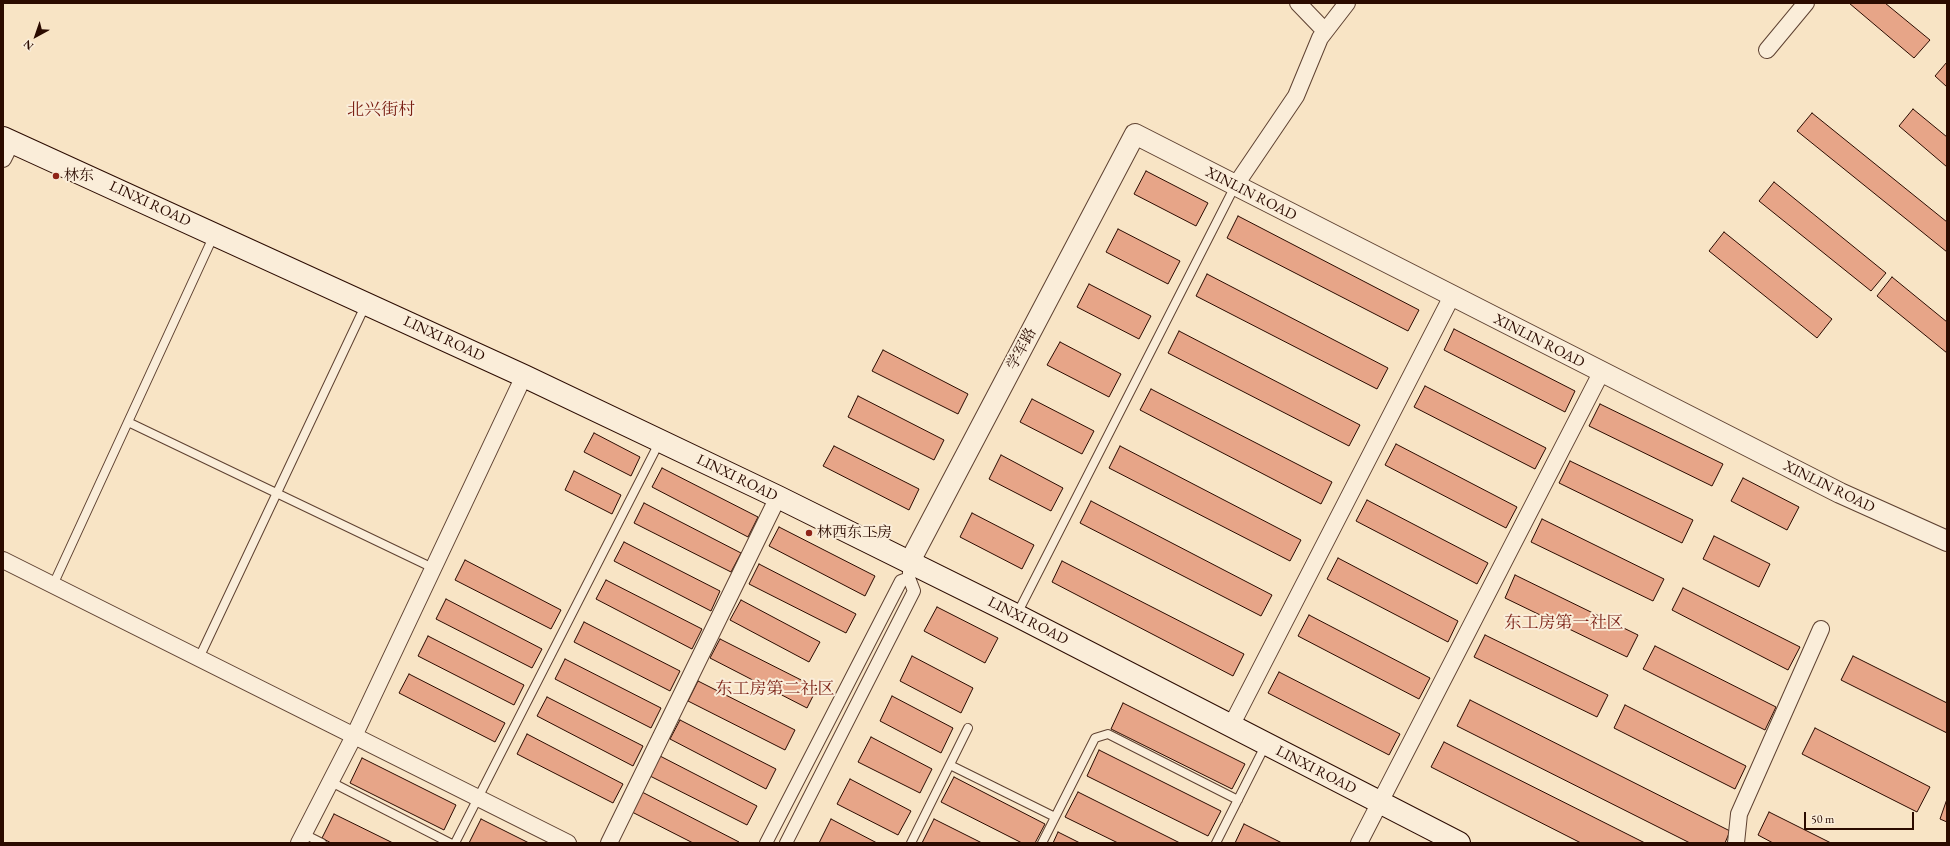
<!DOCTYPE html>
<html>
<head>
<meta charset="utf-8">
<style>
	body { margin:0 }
	#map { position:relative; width:1950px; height:846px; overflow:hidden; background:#f8e4c5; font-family:"EB Garamond",serif }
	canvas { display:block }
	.frame { position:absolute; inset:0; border:4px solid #2b0b00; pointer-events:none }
	.north { position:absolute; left:16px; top:16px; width:40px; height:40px; -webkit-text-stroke:3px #faedd9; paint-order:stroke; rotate:220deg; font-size:11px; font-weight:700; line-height:16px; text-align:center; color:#2b0b00 }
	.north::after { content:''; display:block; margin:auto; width:14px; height:18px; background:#2b0b00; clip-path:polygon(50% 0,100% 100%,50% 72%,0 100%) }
	.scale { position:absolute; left:1804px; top:812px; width:110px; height:18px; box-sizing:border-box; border:2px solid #2b0b00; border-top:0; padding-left:5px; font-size:12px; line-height:14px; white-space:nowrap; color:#2b0b00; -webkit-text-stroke:3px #faedd9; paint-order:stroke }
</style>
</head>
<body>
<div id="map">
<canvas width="1950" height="846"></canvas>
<div class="frame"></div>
<div class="north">N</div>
<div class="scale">50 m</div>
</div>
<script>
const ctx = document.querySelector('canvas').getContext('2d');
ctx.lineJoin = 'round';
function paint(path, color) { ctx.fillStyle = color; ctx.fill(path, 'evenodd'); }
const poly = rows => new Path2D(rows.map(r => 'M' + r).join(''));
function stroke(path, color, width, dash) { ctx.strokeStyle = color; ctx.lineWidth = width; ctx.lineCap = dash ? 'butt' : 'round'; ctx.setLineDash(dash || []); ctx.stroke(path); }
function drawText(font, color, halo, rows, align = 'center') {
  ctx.font = font + ' "EB Garamond","Noto Serif SC",serif'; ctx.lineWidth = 4; ctx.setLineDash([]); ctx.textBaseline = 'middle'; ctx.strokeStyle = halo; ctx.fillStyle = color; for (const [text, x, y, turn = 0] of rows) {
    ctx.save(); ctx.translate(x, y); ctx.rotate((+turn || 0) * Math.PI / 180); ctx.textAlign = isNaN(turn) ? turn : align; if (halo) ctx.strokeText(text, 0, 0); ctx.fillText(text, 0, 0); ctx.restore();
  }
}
const building = poly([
	[1849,3,1885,3,1930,40,1914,58,1849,3],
	[1947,62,1947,87,1935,76,1947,62],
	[1913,109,1947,137,1947,167,1899,126,1913,109],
	[1812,113,1947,222,1947,252,1797,131,1812,113],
	[1146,171,1208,203,1196,226,1134,194,1146,171],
	[1774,182,1886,273,1871,291,1759,201,1774,182],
	[1238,216,1419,310,1408,331,1227,238,1238,216],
	[1118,229,1180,261,1168,284,1106,252,1118,229],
	[1724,232,1832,319,1817,338,1709,251,1724,232],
	[1207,274,1388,368,1377,389,1196,296,1207,274],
	[1892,277,1947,322,1947,353,1877,296,1892,277],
	[1089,284,1151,316,1139,339,1077,307,1089,284],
	[1454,329,1575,391,1565,412,1444,350,1454,329],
	[1179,331,1360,425,1349,446,1168,353,1179,331],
	[1060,342,1121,374,1109,397,1047,365,1060,342],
	[883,350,968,394,958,414,872,371,883,350],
	[1425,386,1546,448,1535,469,1414,407,1425,386],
	[1151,389,1332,482,1321,504,1140,410,1151,389],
	[858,396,944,440,934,460,848,417,858,396],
	[1032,399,1094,431,1082,454,1020,422,1032,399],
	[1600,404,1723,464,1712,486,1589,426,1600,404],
	[594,433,640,457,631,476,584,452,594,433],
	[1396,444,1517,507,1506,528,1385,465,1396,444],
	[834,446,919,489,909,510,823,466,834,446],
	[1120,446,1301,540,1290,561,1109,468,1120,446],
	[1001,455,1063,488,1051,511,989,479,1001,455],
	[1570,461,1693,520,1682,543,1559,483,1570,461],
	[662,468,758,517,748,537,652,487,662,468],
	[574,471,621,495,612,514,565,490,574,471],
	[1743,478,1799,507,1787,530,1731,501,1743,478],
	[1367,500,1488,563,1477,584,1356,521,1367,500],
	[1091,501,1272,595,1261,616,1080,523,1091,501],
	[644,503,741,553,731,572,634,523,644,503],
	[972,513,1034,545,1022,569,960,537,972,513],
	[1542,519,1664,579,1653,601,1531,542,1542,519],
	[779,527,875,576,865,596,769,546,779,527],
	[1714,536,1770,564,1759,587,1703,559,1714,536],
	[624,542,720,591,711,611,614,561,624,542],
	[1338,558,1458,621,1448,642,1327,579,1338,558],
	[465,560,561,610,551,629,455,580,465,560],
	[1062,561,1244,654,1233,676,1052,582,1062,561],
	[759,564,856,614,846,633,749,584,759,564],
	[1515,575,1638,635,1627,657,1505,598,1515,575],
	[606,580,702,629,692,649,596,599,606,580],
	[1683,588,1800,647,1788,670,1672,610,1683,588],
	[446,599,542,649,532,668,436,619,446,599],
	[741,600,820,642,809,662,730,620,741,600],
	[937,607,998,638,985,663,924,631,937,607],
	[1309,615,1430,678,1419,699,1298,636,1309,615],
	[584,622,680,671,670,691,574,642,584,622],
	[1485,635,1608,695,1597,717,1474,657,1485,635],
	[428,636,524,685,514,705,418,656,428,636],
	[720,639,817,688,807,708,710,658,720,639],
	[1655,646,1776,707,1765,730,1643,669,1655,646],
	[912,656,973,688,961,713,900,681,912,656],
	[1853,656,1947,703,1947,733,1841,680,1853,656],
	[565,659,661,708,651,728,555,679,565,659],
	[1279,672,1400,734,1389,755,1268,693,1279,672],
	[409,674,505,723,495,742,399,693,409,674],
	[698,681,795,730,785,750,688,701,698,681],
	[892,696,953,728,941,753,880,721,892,696],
	[547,697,643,746,633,766,537,716,547,697],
	[1470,700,1730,831,1725,843,1690,843,1457,726,1470,700],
	[1123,703,1245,764,1232,789,1111,729,1123,703],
	[1625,705,1746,766,1735,789,1614,728,1625,705],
	[680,720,776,769,766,789,670,739,680,720],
	[1815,728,1930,787,1917,812,1802,754,1815,728],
	[527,734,623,784,613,803,517,754,527,734],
	[871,737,932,769,920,793,858,762,871,737],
	[1444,742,1645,843,1581,843,1431,767,1444,742],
	[1099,750,1221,811,1208,836,1087,776,1099,750],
	[660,756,757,806,747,825,650,776,660,756],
	[362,758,456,805,444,830,350,783,362,758],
	[954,777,1045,824,1035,843,1022,843,941,802,954,777],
	[850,779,911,811,898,835,837,804,850,779],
	[642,792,739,842,738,843,693,843,632,812,642,792],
	[1078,792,1180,843,1118,843,1065,817,1078,792],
	[1947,799,1947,822,1940,819,1947,799],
	[1769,812,1831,843,1773,843,1758,835,1769,812],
	[334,814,393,843,331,843,322,838,334,814],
	[481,819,529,843,469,843,481,819],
	[831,819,877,843,819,843,831,819],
	[934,819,982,843,922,843,934,819],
	[1244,824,1282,843,1235,843,1244,824],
	[1058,832,1080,843,1053,843,1058,832]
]);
paint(building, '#e7a588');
stroke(building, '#2b0b00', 1);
const service = poly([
	[128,422,433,568],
	[53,585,214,235],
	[1017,614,1235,186],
	[199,658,366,304],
	[950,765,1055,817],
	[331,782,450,843],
	[304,834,322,843],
	[455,843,660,441],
	[911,843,968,728],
	[1042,843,1095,738,1108,734,1238,800],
	[1216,843,1266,744]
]);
const pedestrian = poly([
	[766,843,901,581,909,578,909,563],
	[786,843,914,591,909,578]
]);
const minor = poly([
	[1298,3,1325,31],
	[1767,50,1806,3],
	[3,159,12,141],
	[1235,186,1296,96,1320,38,1347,3],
	[3,560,568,843],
	[1231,726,1452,296],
	[299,843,354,736,524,376],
	[609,843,778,497],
	[1359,843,1601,373],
	[1736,843,1739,814,1821,629]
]);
const tertiary = poly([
	[909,563,1135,134,1840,493,1947,541]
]);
const secondary = poly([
	[3,138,524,376,778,497,1016,615,1459,843]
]);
stroke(service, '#5e4131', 10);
stroke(pedestrian, '#5e4131', 14);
stroke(minor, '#5e4131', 18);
stroke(tertiary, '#5e4131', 22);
stroke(secondary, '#2b0b00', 24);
stroke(service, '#faedd9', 8);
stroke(pedestrian, '#faedd9', 12);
stroke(minor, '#faedd9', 16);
stroke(tertiary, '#faedd9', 20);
stroke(secondary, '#faedd9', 22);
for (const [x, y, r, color] of [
	[56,176,4,"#8f2418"],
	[809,533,4,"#8f2418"]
]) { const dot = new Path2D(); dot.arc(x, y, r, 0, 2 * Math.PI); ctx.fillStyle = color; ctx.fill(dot); stroke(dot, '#faedd9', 1.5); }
drawText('15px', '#2b0b00', '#faedd9', [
	["林东",64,176],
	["林西东工房",817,533]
], 'left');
drawText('15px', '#2b0b00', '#faedd9', [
	["XINLIN ROAD",1251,194,27],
	["LINXI ROAD",150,204,25],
	["LINXI ROAD",444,339,25],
	["XINLIN ROAD",1539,341,27],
	["学军路",1022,349,-62],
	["LINXI ROAD",737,478,26],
	["XINLIN ROAD",1829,487,26],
	["LINXI ROAD",1028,621,27],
	["LINXI ROAD",1316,770,27]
]);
drawText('17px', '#7a1f14', '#faedd9', [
	["北兴街村",381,110],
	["东工房第一社区",1564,623],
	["东工房第二社区",775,689]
]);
</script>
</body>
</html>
